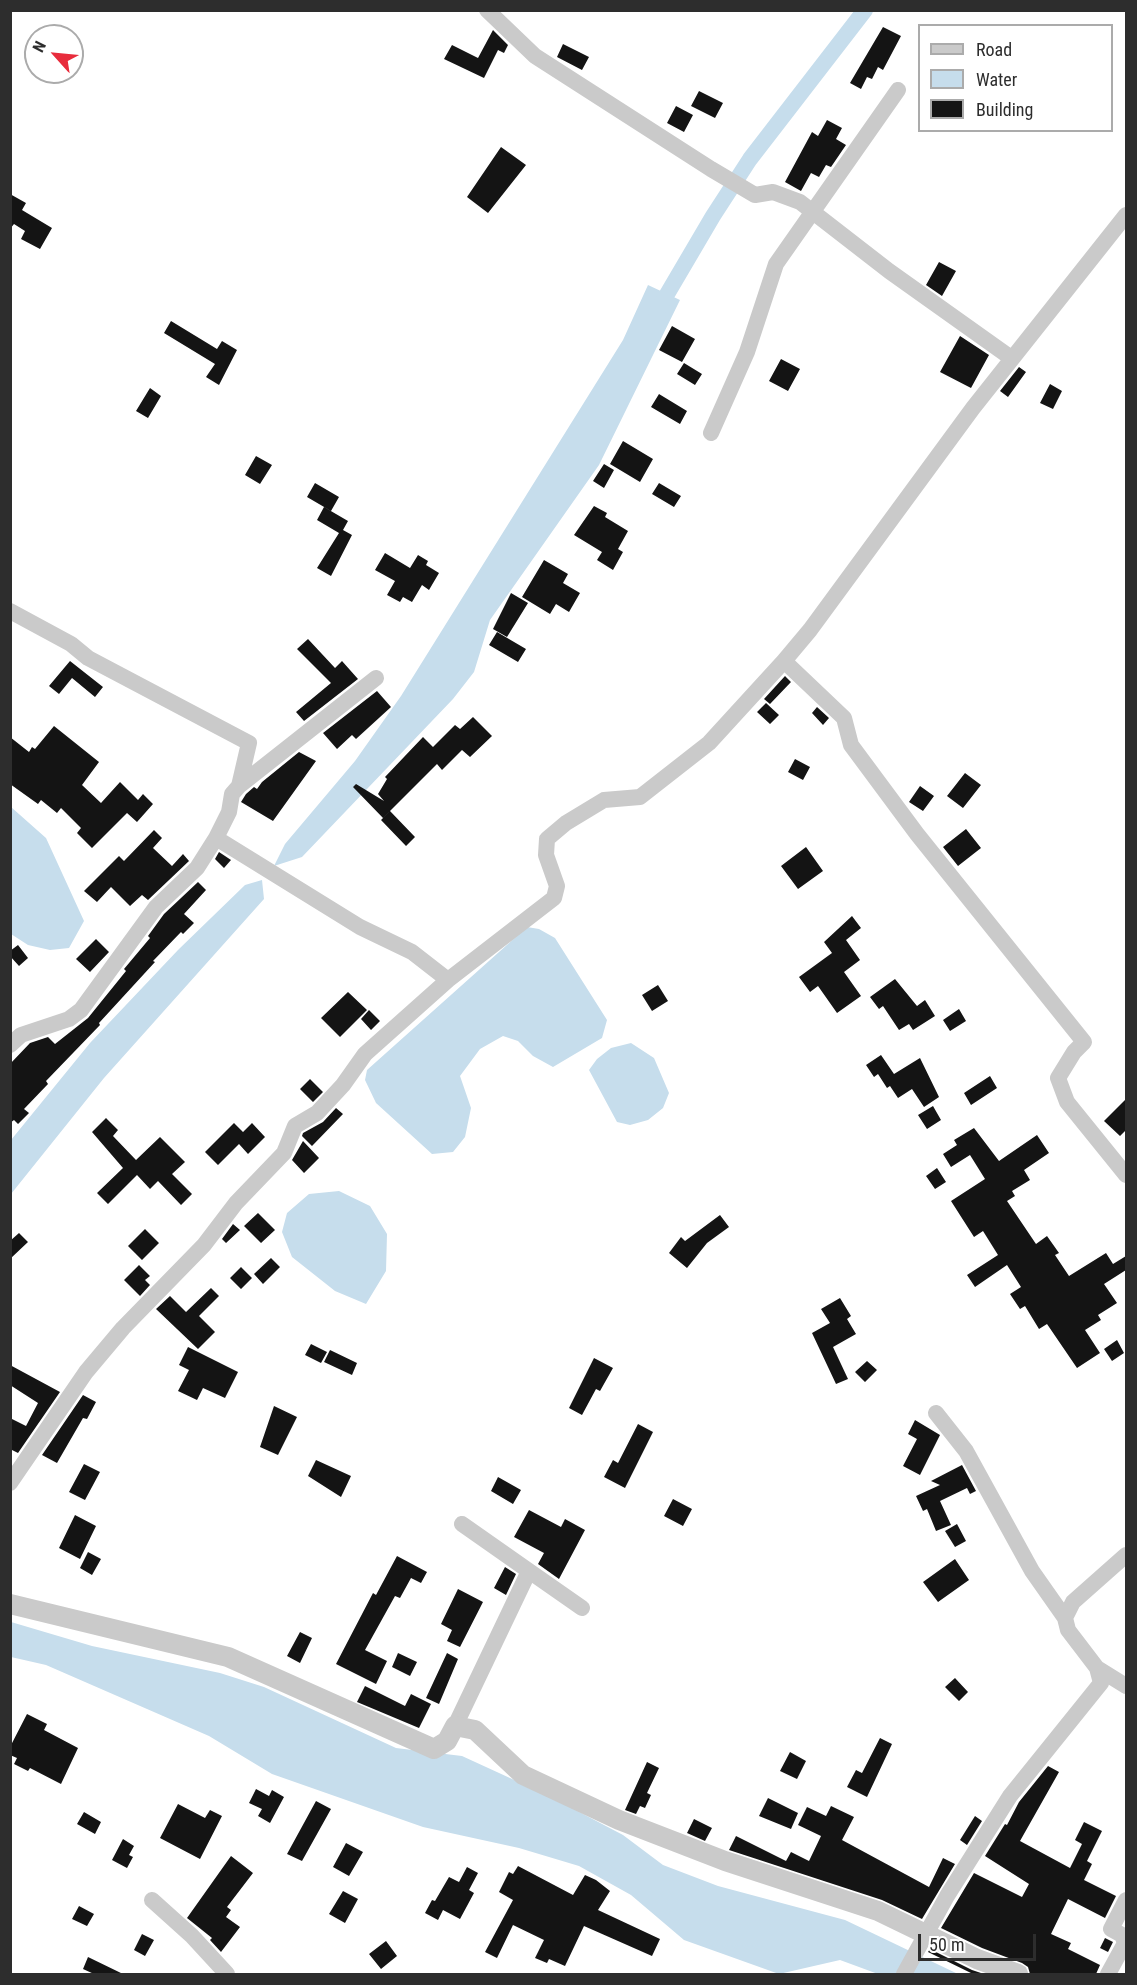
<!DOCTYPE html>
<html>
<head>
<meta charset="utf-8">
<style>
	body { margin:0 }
	#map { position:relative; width:1137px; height:1985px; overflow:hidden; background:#fff; font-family:"Roboto Condensed",sans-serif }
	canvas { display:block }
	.frame { position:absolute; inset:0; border:12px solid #2d2d2d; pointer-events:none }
	.legend { position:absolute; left:918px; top:24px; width:195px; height:108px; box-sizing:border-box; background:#fff; border:2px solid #ababab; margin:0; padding:8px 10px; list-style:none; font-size:18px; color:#2d2d2d }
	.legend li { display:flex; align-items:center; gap:12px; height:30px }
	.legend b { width:30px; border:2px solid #ababab }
	.north { position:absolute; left:24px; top:24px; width:60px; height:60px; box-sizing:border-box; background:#fff; border:2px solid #ababab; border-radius:50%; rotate:297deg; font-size:16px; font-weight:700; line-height:24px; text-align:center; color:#2d2d2d }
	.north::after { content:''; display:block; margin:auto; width:21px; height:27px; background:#e82c3c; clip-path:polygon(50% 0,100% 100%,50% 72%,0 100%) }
	.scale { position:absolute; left:918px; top:1934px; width:118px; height:27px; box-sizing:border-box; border:3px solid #2d2d2d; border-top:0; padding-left:8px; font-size:18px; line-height:21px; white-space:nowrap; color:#2d2d2d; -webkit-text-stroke:4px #fff; paint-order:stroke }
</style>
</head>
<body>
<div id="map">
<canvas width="1137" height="1985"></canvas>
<div class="frame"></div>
<ul class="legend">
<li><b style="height:8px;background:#cacaca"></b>Road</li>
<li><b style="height:16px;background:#c6ddec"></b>Water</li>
<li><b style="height:16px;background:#141414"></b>Building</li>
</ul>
<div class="north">N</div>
<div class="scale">50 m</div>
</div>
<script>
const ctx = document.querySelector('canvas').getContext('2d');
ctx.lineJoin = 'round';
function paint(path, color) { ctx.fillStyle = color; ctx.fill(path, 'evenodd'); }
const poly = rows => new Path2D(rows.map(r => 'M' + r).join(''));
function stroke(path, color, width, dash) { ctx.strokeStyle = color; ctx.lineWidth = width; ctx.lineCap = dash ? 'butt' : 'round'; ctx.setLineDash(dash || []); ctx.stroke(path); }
paint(poly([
	[648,285,680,300,599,465,490,620,474,672,453,699,302,857,274,866,285,844,355,761,401,696,623,340],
	[11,807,46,838,84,921,69,948,50,950,28,945,11,934],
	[262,880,264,899,104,1078,11,1194,11,1140,90,1043,178,950,245,885],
	[527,927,539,929,555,938,607,1020,602,1038,553,1067,533,1056,518,1041,503,1036,480,1049,460,1076,471,1108,465,1137,453,1152,432,1154,376,1103,365,1080,367,1070],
	[631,1043,654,1058,669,1093,663,1108,648,1120,630,1125,617,1122,589,1070,597,1059,611,1048],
	[339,1191,370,1206,387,1234,386,1271,366,1304,335,1291,292,1257,282,1232,287,1213,309,1194],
	[11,1622,92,1646,220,1673,264,1687,396,1748,462,1756,547,1795,623,1835,663,1865,718,1886,845,1920,958,1974,878,1974,840,1960,779,1974,684,1940,631,1895,579,1866,519,1848,423,1827,272,1774,209,1736,46,1665,11,1657]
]), '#c6ddec');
stroke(poly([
	[656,313,713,216,750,159,865,10]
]), '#c6ddec', 16);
paint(poly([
	[883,27,901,36,883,70,878,67,872,79,867,77,861,89,850,83],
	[493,30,508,45,504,53,498,50,484,78,444,59,452,45,478,58],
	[563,44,589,57,582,70,557,57],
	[699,91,723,103,715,118,691,106],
	[676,106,693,115,684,132,667,123],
	[827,120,842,128,836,139,846,145,831,167,826,165,819,177,811,173,801,191,785,182,812,132,818,136],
	[501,147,526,165,488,213,467,197],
	[10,194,26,203,22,210,52,228,40,249,21,239,25,231,14,224,10,229],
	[939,262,956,271,942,296,926,285],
	[171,321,217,349,222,341,237,350,219,385,206,377,215,364,164,333],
	[672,326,695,339,682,362,659,350],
	[960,336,989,355,971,388,940,372],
	[781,359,800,369,788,391,769,381],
	[684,363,702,374,695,385,677,374],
	[1019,367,1026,372,1008,397,1000,391],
	[1050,384,1062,391,1053,409,1040,403],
	[150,388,161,396,148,418,136,411],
	[659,394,687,411,680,424,651,407],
	[623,441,653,459,640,482,610,464],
	[256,456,272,465,260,484,245,475],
	[604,464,614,470,604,488,593,481],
	[315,483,339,497,331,511,307,497],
	[659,483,681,496,674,507,652,494],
	[594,506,607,513,605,517,628,531,618,549,623,552,613,570,597,560,602,552,574,535],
	[324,507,348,521,343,530,352,535,331,576,317,568,339,533,317,520],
	[385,553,410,568,418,555,428,561,426,565,439,573,429,590,422,585,412,602,403,597,400,602,387,595,395,581,375,570],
	[544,560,568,574,563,583,580,593,569,612,556,604,550,614,522,597],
	[511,593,528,603,507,637,493,629],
	[497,632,526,649,518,662,489,645],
	[308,639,335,668,342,661,358,679,304,721,296,712,331,683,297,649],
	[70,661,103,687,95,697,72,678,59,694,49,686],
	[785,676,791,682,770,704,764,699],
	[377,691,391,707,356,739,352,735,337,749,323,733],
	[766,703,779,715,770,724,757,712],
	[817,707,829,718,823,725,812,713],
	[473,717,492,736,470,757,462,750,442,770,437,764,383,818,353,787,356,784,384,801,378,794,387,779,385,777,423,737,433,747,455,725,460,729],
	[54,726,99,762,82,785,101,803,120,782,138,800,143,794,153,804,137,822,127,813,92,848,77,833,81,828,61,808,57,813,41,800,38,804,10,784,10,737,29,752,32,747,35,749],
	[299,752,316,761,273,821,241,802,246,794,254,787,257,789,262,782],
	[795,759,810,767,803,780,788,772],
	[965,773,981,785,963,808,947,796],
	[920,786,934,796,923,811,909,802],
	[390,811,415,837,406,846,381,820],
	[966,829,981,848,958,866,943,847],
	[154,830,162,838,153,848,172,866,183,854,189,861,148,900,142,895,130,906,111,887,97,902,84,891,119,856,124,861],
	[806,847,823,871,798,889,781,866],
	[219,852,231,860,224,868,215,859],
	[198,882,206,890,184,914,194,923,183,934,181,932,153,961,155,962,99,1023,100,1025,46,1081,48,1084,24,1109,29,1113,18,1124,14,1120,10,1123,10,1064,30,1043,48,1037,55,1044,88,1018,126,971,124,969,150,938,148,936,164,914],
	[852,916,861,928,846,940,860,960,844,972,861,996,837,1013,818,986,810,992,799,977,832,953,824,942],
	[96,939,109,952,90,972,76,959],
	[18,945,28,958,19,966,10,956,10,951],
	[895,979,917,1006,925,1000,935,1016,913,1030,909,1024,899,1030,883,1006,879,1009,870,997],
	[658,985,668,1001,652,1011,642,995],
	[348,992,367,1010,340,1037,321,1018],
	[959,1009,966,1021,950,1031,943,1020],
	[369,1010,380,1021,371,1030,361,1019],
	[881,1055,894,1074,920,1058,939,1097,924,1107,912,1089,898,1098,890,1086,887,1088,878,1074,874,1077,866,1065],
	[990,1076,997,1088,971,1105,964,1093],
	[310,1079,323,1092,313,1102,300,1089],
	[1126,1099,1126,1130,1120,1136,1104,1121],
	[933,1106,941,1120,927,1129,918,1115],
	[336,1108,343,1114,312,1146,302,1136,303,1133,323,1122],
	[106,1118,118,1130,113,1136,136,1160,160,1137,185,1162,172,1174,192,1194,181,1205,158,1181,150,1189,137,1175,108,1204,97,1193,123,1168,92,1132],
	[234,1123,243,1132,252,1123,265,1137,248,1154,239,1144,218,1165,205,1152],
	[974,1128,999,1161,1037,1135,1049,1153,1024,1170,1030,1180,1012,1191,1015,1196,1007,1201,1036,1244,1047,1236,1059,1253,1055,1255,1069,1276,1106,1253,1113,1264,1126,1256,1126,1270,1104,1284,1117,1303,1098,1315,1101,1320,1085,1330,1100,1353,1077,1368,1047,1324,1039,1329,1025,1306,1020,1309,1010,1294,1021,1287,1007,1265,975,1287,967,1275,998,1255,983,1231,974,1237,951,1201,985,1179,970,1155,951,1167,943,1154,957,1145,954,1140],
	[303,1141,319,1158,304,1173,292,1160],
	[937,1168,946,1182,935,1189,926,1176],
	[258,1213,275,1230,261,1243,244,1226],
	[720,1215,729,1227,707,1243,687,1268,669,1253,681,1237,685,1241],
	[233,1224,240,1230,226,1243,222,1239],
	[145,1229,159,1243,142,1260,128,1246],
	[19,1233,28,1242,10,1259,10,1241],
	[271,1258,280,1267,263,1284,254,1274],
	[139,1265,150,1276,145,1280,150,1285,140,1296,124,1280],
	[241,1267,252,1278,241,1289,230,1278],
	[211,1288,219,1296,199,1316,215,1332,198,1349,156,1309,170,1296,186,1312],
	[840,1298,851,1316,847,1319,856,1334,833,1347,848,1379,836,1384,812,1333,830,1323,821,1309],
	[1117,1340,1124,1353,1112,1361,1104,1349],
	[311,1344,327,1352,321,1363,305,1355],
	[188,1347,238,1372,225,1398,203,1388,197,1400,178,1391,189,1370,179,1365],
	[330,1350,357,1363,352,1375,324,1362],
	[594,1358,613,1368,600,1391,596,1389,582,1415,569,1408],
	[867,1361,877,1370,865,1382,855,1372],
	[10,1365,60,1392,18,1453,10,1449,10,1418,26,1426,38,1403,10,1385],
	[83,1395,96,1402,87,1419,83,1418,57,1463,42,1455],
	[274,1406,297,1417,278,1455,260,1447],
	[915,1420,940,1435,920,1475,903,1466,917,1439,908,1434],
	[638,1424,653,1432,625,1488,604,1477,613,1460,618,1463],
	[316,1460,351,1476,341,1497,308,1476],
	[84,1464,100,1472,85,1500,69,1492],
	[962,1465,976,1491,970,1494,967,1488,940,1501,951,1525,936,1531,927,1509,923,1511,916,1496,940,1485,931,1481],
	[498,1477,521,1490,513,1504,491,1491],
	[673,1499,692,1509,683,1526,664,1516],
	[529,1510,561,1527,565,1519,585,1530,559,1579,538,1564,544,1553,514,1537],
	[75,1515,96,1526,80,1559,59,1548],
	[957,1524,966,1541,955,1547,945,1531],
	[88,1552,101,1559,92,1575,80,1568],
	[397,1556,427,1572,421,1583,411,1578,400,1598,395,1596,365,1650,387,1661,376,1684,336,1664,373,1593,376,1595],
	[955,1559,969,1580,938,1602,923,1582],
	[505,1567,516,1574,506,1595,494,1588],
	[458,1589,483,1602,460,1647,447,1641,452,1630,441,1624],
	[300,1632,312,1638,300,1663,287,1656],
	[398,1653,417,1662,410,1676,392,1667],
	[447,1653,458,1659,439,1704,426,1698],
	[955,1678,968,1692,959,1701,945,1687],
	[365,1686,405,1706,411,1694,431,1704,419,1728,357,1702],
	[27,1714,47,1724,44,1730,78,1748,61,1784,30,1768,28,1771,14,1764,17,1758,10,1755,10,1747],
	[880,1738,892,1744,867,1797,847,1787,856,1770,862,1773],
	[790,1752,806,1761,797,1779,780,1771],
	[647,1762,659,1768,647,1793,651,1795,645,1808,640,1806,636,1814,625,1810],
	[1048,1766,1059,1772,1020,1841,1070,1868,1082,1844,1075,1840,1084,1822,1102,1831,1087,1861,1092,1864,1084,1880,1116,1896,1105,1918,1068,1899,1051,1934,1071,1943,1068,1949,1100,1965,1096,1974,1030,1974,1028,1967,1022,1963,982,1948,941,1928,974,1873,1022,1897,1029,1884,985,1856,1005,1824,1007,1825,1019,1802],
	[256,1789,269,1796,272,1790,284,1797,270,1823,258,1816,262,1809,249,1803],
	[768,1798,798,1813,791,1829,759,1816],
	[316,1801,331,1809,302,1861,287,1854],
	[178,1804,205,1818,210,1810,222,1816,200,1859,160,1838],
	[831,1806,854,1817,842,1840,929,1887,943,1858,955,1864,922,1919,882,1900,729,1850,736,1836,786,1861,791,1852,809,1861,821,1836,798,1825,807,1807,826,1816],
	[84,1812,101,1822,95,1834,77,1824],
	[975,1816,982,1821,967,1845,960,1840],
	[694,1819,712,1828,705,1841,687,1833],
	[123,1839,134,1846,129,1855,133,1857,127,1868,112,1860],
	[346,1843,363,1852,349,1876,333,1867],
	[231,1856,253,1873,227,1907,231,1910,226,1917,240,1927,221,1952,210,1940,212,1938,187,1918],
	[518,1866,573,1895,585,1875,596,1880,610,1891,598,1910,660,1939,652,1956,584,1926,565,1966,549,1959,547,1963,535,1958,544,1940,513,1925,497,1958,485,1952,513,1900,499,1892,509,1872,513,1874],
	[467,1867,478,1873,469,1890,474,1893,460,1919,443,1910,438,1920,425,1913,432,1900,435,1901,449,1877,459,1882],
	[343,1891,358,1899,345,1923,329,1914],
	[79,1906,94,1914,87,1926,72,1919],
	[142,1934,154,1940,145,1956,134,1950],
	[1105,1938,1113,1942,1108,1952,1100,1948],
	[386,1941,397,1956,381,1969,369,1954],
	[930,1949,972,1970,984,1974,973,1974,928,1952],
	[88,1957,123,1974,94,1974,83,1969]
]), '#141414');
stroke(poly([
	[487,10,535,56,711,169,755,195,773,192,800,202,889,271,1007,355],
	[711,433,747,352,776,264,898,90],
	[10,611,71,644,88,658,249,743,239,786],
	[784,661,844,718,851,745,917,834,1084,1042,1074,1052,1058,1078,1067,1102,1126,1175],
	[216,838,360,927,412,952,448,980],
	[10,1045,21,1035,69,1019,81,1010,156,907,197,868,216,838,229,812,232,794,239,786,376,678],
	[936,1413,966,1451,1032,1571,1065,1618],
	[10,1483,86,1372,123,1328,204,1245,236,1203,284,1153,295,1126,317,1113,343,1085,365,1054,448,980,554,898,557,886,546,855,547,839,566,823,604,800,640,797,709,743,784,661,810,630,973,408,1126,215],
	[462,1524,529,1571],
	[1097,1668,1126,1686],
	[455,1726,529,1571,582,1608],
	[152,1900,192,1936,227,1974],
	[904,1974,947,1896,1010,1796,1101,1683,1097,1668,1068,1630,1065,1618,1073,1602,1126,1555],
	[1108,1974,1125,1943,1122,1935,1111,1929,1126,1900]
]), '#cacaca', 16);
stroke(poly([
	[10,1604,228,1657,434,1749,447,1741,455,1726,475,1730,523,1775,619,1820,725,1861,878,1911,977,1959,1018,1974]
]), '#cacaca', 20);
</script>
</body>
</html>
